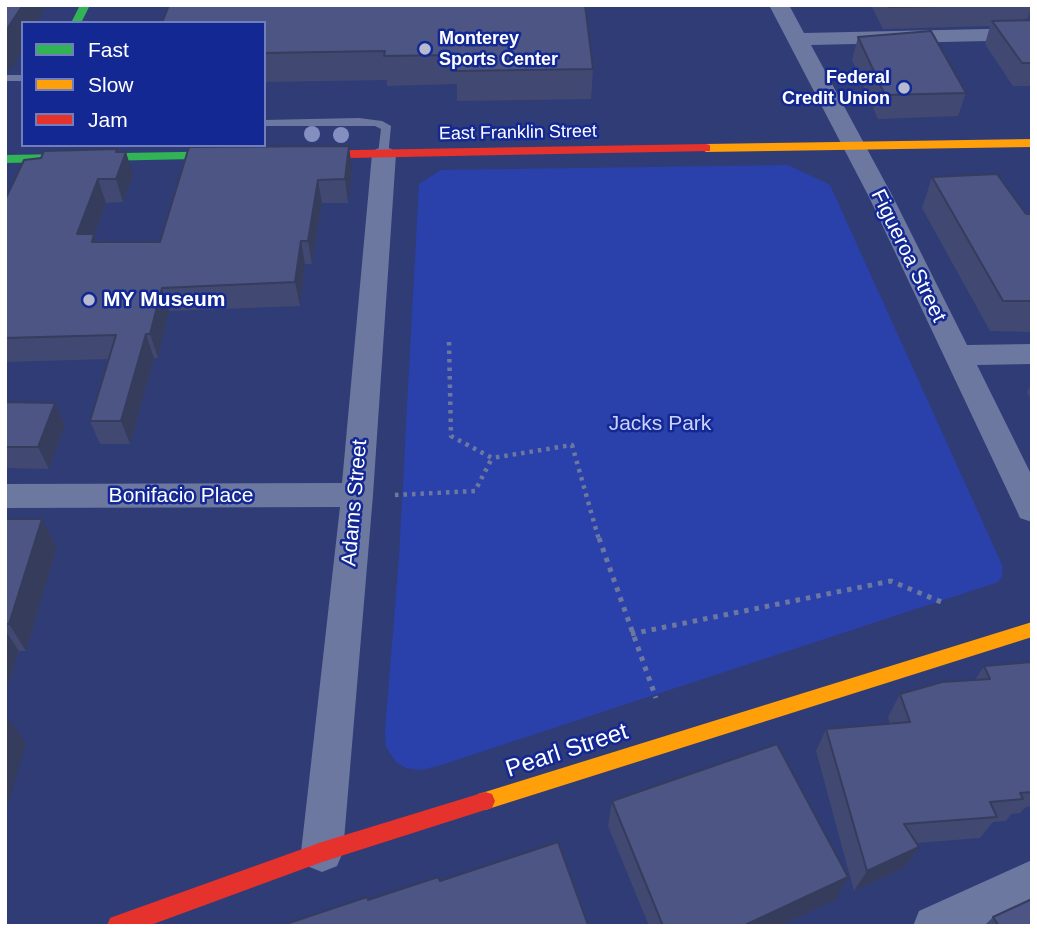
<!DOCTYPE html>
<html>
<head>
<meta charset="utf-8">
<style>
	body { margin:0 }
	#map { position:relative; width:1037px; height:931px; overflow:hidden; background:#303c76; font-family:Arial,sans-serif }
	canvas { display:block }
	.frame { position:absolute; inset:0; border:7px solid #fff; pointer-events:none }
	.legend { position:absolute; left:21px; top:21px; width:245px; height:126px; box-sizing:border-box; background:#132893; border:2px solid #717ebe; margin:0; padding:9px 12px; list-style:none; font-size:21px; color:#fff }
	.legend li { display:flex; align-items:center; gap:14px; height:35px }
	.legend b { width:35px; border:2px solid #717ebe }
</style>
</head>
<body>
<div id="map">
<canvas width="1037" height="931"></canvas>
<div class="frame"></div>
<ul class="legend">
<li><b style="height:9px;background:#30b455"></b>Fast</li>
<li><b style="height:9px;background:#ff9f0a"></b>Slow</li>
<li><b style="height:9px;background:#e5322d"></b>Jam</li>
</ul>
</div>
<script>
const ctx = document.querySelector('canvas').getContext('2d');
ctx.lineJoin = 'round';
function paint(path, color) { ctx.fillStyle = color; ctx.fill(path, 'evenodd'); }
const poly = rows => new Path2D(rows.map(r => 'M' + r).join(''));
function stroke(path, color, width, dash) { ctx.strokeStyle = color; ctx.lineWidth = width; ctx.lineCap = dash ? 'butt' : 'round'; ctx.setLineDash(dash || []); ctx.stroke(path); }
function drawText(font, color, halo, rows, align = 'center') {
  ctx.font = font + ' Arial,sans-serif'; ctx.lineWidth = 5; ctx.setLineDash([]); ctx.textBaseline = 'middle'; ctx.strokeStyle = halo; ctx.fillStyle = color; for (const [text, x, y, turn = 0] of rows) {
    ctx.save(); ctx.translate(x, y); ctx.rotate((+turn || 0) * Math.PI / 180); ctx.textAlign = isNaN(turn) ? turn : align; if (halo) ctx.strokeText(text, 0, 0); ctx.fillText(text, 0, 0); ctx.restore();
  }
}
paint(poly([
	[788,165,830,185,1003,567,1002,576,998,582,441,765,421,770,406,768,396,762,386,747,385,731,399,558,419,184,441,170]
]), '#2a41ab');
stroke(poly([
	[449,342,451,436,492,458,572,445,599,540],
	[395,495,475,491,492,458]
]), '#6d78a1', 4.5, [3.5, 5]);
stroke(poly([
	[599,538,656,698],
	[631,634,891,581,946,604]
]), '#6d78a1', 5, [4.5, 6]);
paint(poly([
	[5,75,23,75,23,81,5,81,5,75],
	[359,118,382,121,391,126,388,157,384,158,378,154,381,129,375,126,264,126,264,120,359,118]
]), '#6d78a1');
paint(poly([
	[769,5,789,5,804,33,1032,28,1032,40,811,45,893,197,967,345,1032,344,1032,364,977,365,1032,476,1032,522,1020,518,1016,509,869,197,769,5],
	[384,147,392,149,396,154,373,495,343,852,337,866,322,872,307,866,301,852,340,507,5,508,5,484,342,483,372,154,376,149,384,147],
	[1032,860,1032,903,982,926,913,926,919,911,1032,860]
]), '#6d78a1');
paint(poly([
	[80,5,90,5,81,23,71,23,80,5],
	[238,151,244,155,242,158,5,163,5,155,238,151]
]), '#30b455');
paint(poly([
	[1032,139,1032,147,706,152,700,148,706,144,1032,139],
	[1032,622,1032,637,485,810,478,808,475,801,478,794,485,792,1032,622]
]), '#ff9f0a');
paint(poly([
	[706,144,710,145,710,151,298,159,292,155,298,151,706,144],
	[485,792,492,794,495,801,492,808,485,810,322,862,148,926,107,926,110,918,118,915,322,842,485,792]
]), '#e5322d');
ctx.fillStyle = '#848ec0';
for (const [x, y] of [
	[312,134],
	[341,135]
]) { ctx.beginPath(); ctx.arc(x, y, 8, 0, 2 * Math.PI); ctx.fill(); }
paint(poly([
	[871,5,1032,5,1027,20,1032,20,1032,86,1013,86,985,44,990,26,883,29],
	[264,23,593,69,591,99,457,101,457,84,387,86,387,80,264,82],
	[858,37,966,93,958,116,878,119,852,60],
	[189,147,352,169,348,203,322,203,312,264,305,264,300,306,169,311,158,358,154,358,130,444,100,444,90,421,109,359,5,362,5,200,117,149,133,175,123,202,106,203,94,235,97,242,160,242],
	[932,177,1026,214,1032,214,1032,332,990,331,922,208],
	[1032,382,1032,402,1027,392],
	[5,402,55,403,65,425,49,469,5,468],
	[5,519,42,519,57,547,26,651,19,651,5,695],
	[1032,662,1032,806,1026,807,1020,813,1011,814,1006,821,993,822,980,838,917,843,919,847,905,867,854,891,816,751,826,729,890,724,888,717,900,694,975,680,984,666],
	[612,801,848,877,835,900,779,926,649,926,608,826],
	[993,917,1032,926,984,926]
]), '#414972');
paint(poly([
	[23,5,45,5,42,10,43,13,38,21,39,23,23,23,23,50,11,70,5,72,5,32],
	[349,146,352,169,348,203,345,179],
	[117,149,121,164,126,152,133,175,123,202,116,179],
	[98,179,106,203,94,235,103,258,77,234],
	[318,180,322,203,312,264,308,241],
	[301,241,305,264,300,306,295,282],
	[162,288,169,311,158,358,150,334],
	[146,334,154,358,130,444,121,421],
	[55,403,65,425,49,469,38,447],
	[42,519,57,547,26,651,9,624],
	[5,630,19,651,5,695],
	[8,718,26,743,5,815,5,726],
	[919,847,905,867,854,891,867,871],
	[848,877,835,900,779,926,743,926]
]), '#353c5c');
const building = poly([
	[5,5,23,5,5,32,5,5],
	[169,5,585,5,593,69,456,71,456,55,384,56,385,51,264,53,264,23,162,23,169,5],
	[888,5,992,5,889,7,888,5],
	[1032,20,1032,63,1022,63,992,21,1032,20],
	[931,31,966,93,885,95,858,37,931,31],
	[349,146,345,179,318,180,308,241,301,241,295,282,162,288,150,334,146,334,121,421,90,421,116,335,5,338,5,200,24,160,41,158,44,151,117,149,116,152,126,152,116,179,98,179,77,234,94,234,92,242,160,242,189,147,349,146],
	[997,174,1026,214,1032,214,1032,301,1003,301,932,177,997,174],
	[5,402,55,403,38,447,5,447,5,402],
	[5,519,42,519,9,624,5,624,5,519],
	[1032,662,1032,792,1020,793,1023,799,990,802,997,817,904,824,919,847,867,871,826,729,910,722,900,694,942,682,990,679,984,666,1032,662],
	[777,744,848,877,743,926,663,926,612,801,777,744],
	[558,842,588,925,280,926,367,897,368,900,438,877,440,881,558,842],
	[1032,899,1032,926,999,926,993,917,1032,899]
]);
paint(building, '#4c5584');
stroke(building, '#353c5c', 2);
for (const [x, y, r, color] of [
	[425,49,7,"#b7bbcf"],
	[904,88,7,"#b7bbcf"],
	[89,300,7,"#b7bbcf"]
]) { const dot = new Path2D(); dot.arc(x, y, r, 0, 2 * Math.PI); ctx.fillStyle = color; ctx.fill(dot); stroke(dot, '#132893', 2.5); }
drawText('bold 18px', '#fff', '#132893', [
	["Monterey",439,39],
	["Sports Center",439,60],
	["Federal",890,78,"right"],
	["Credit Union",890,99,"right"]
], 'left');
drawText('18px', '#fff', '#132893', [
	["East Franklin Street",518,133,-1]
]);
drawText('21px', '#fff', '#132893', [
	["Figueroa Street",908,256,64],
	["Bonifacio Place",181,496],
	["Adams Street",355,503,-85]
]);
drawText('bold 21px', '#fff', '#132893', [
	["MY Museum",103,300]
], 'left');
drawText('21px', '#c8d2fd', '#132893', [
	["Jacks Park",660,424]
]);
drawText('24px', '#fff', '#132893', [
	["Pearl Street",567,751,-18]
]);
</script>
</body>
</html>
